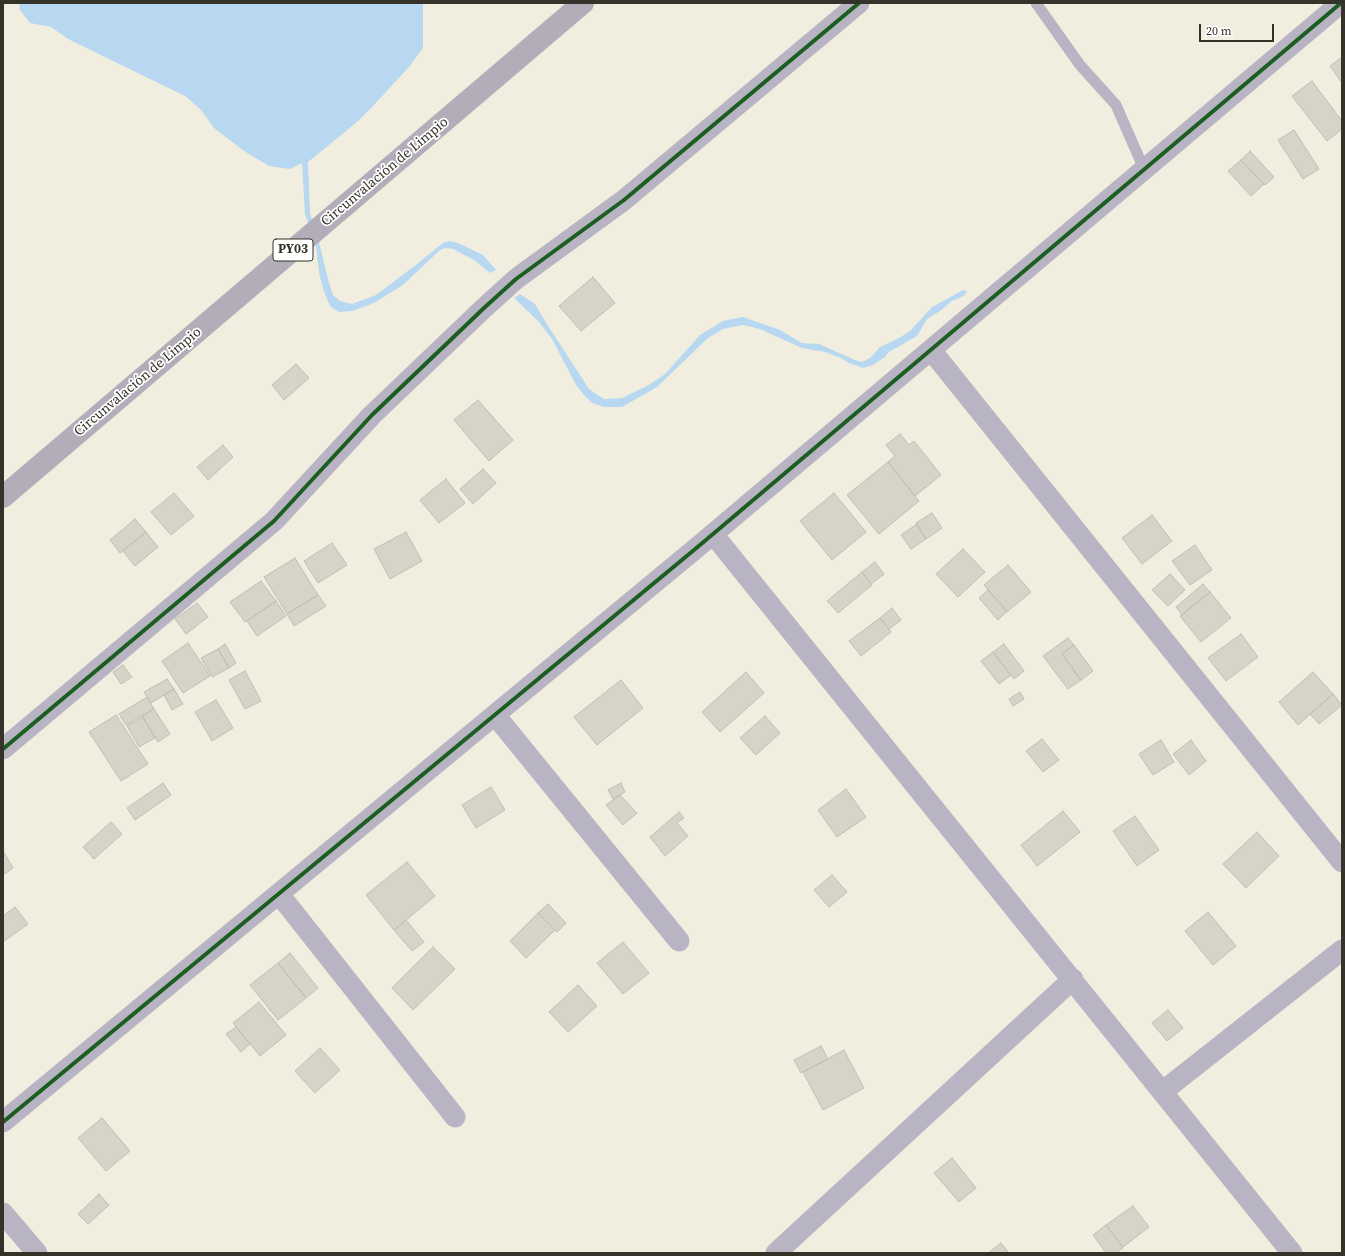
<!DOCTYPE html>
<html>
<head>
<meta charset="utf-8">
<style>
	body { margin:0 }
	#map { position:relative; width:1345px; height:1256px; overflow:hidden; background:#f1eee0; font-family:"Source Serif 4",serif }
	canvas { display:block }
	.frame { position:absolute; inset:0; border:4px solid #353229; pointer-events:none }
	.scale { position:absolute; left:1199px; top:24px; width:75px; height:18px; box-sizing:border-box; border:2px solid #353229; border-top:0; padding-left:5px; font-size:12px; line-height:14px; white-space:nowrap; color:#353229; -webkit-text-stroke:3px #fff; paint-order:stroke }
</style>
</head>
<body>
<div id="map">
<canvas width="1345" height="1256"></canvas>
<div class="frame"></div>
<div class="scale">20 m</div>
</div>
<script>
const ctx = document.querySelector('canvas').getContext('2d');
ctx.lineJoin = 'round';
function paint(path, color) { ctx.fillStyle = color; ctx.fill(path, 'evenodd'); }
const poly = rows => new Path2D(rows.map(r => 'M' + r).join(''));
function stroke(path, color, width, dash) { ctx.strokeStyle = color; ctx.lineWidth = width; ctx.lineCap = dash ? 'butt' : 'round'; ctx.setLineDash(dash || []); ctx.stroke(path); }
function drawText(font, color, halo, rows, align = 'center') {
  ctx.font = font + ' "Source Serif 4",serif'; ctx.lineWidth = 3.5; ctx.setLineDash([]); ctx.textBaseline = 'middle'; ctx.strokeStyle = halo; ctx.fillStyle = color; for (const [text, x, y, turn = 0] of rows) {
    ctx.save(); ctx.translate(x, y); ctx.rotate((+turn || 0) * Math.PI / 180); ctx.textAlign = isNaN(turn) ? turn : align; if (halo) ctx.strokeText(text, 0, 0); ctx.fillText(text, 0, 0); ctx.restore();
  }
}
paint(poly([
	[19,3,423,3,423,48,409,67,372,107,357,122,308,162,310,213,320,246,329,283,333,295,340,301,352,304,376,295,417,264,443,243,449,241,458,243,483,255,496,270,490,273,474,260,453,249,445,248,440,250,403,285,374,303,352,311,339,312,330,306,323,289,319,272,316,246,305,214,302,163,290,169,269,166,244,151,214,128,201,110,185,96,68,39,51,27,30,23,20,10],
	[963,290,967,291,964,296,952,301,940,311,927,319,917,336,889,352,885,357,873,365,863,368,849,363,841,358,825,352,802,348,760,329,743,325,723,329,708,338,657,387,622,407,604,407,592,403,584,395,576,385,552,339,539,322,514,298,520,294,535,304,545,321,589,389,604,399,622,398,649,385,665,374,700,335,723,321,743,317,780,330,802,343,819,344,855,360,862,362,870,358,880,347,899,338,910,331,932,307]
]), '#b7d8f0');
const building = poly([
	[1342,57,1342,83,1330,66,1342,57],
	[1312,81,1342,121,1342,129,1327,141,1292,96,1312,81],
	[1294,130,1319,169,1303,179,1278,140,1294,130],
	[1250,151,1274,177,1265,185,1241,160,1250,151],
	[1241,160,1264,184,1251,196,1228,171,1241,160],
	[593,277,615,303,581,331,559,306,593,277],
	[296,364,309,378,284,400,272,385,296,364],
	[478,400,513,440,489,461,454,420,478,400],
	[900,434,909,445,914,441,941,475,915,496,888,462,895,456,886,445,900,434],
	[223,445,233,457,208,480,197,467,223,445],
	[888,462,919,501,879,534,847,495,888,462],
	[483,469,496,483,473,504,460,489,483,469],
	[446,479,465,503,439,523,420,500,446,479],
	[174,493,194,516,171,535,151,512,174,493],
	[834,493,866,532,832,560,800,521,834,493],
	[932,513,942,528,926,539,916,523,932,513],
	[1152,515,1172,541,1142,564,1122,538,1152,515],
	[135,519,146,532,120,553,110,540,135,519],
	[917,524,926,539,911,549,901,535,917,524],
	[146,532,158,547,135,566,123,551,146,532],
	[406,532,422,561,390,579,374,549,406,532],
	[332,543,347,565,318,583,304,561,332,543],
	[1195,545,1212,570,1190,585,1172,561,1195,545],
	[963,549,985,572,958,597,936,574,963,549],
	[295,558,318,595,287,614,264,577,295,558],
	[875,562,884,574,871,584,862,572,875,562],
	[1008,565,1031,592,1007,612,984,585,1008,565],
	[862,572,872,585,838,613,827,601,862,572],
	[1170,574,1185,590,1168,606,1152,590,1170,574],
	[261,581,276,601,245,622,230,602,261,581],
	[1203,584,1210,592,1182,615,1176,607,1203,584],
	[988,590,1007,611,998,620,979,598,988,590],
	[1210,592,1231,618,1201,642,1180,616,1210,592],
	[318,595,326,606,294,626,287,614,318,595],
	[276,601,286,616,257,636,247,621,276,601],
	[197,603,208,617,186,634,175,619,197,603],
	[892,608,901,620,889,629,880,618,892,608],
	[880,618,891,632,861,656,849,641,880,618],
	[1241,634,1258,657,1226,681,1208,658,1241,634],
	[1068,638,1074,645,1062,654,1081,680,1068,689,1043,656,1068,638],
	[188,643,210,676,183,693,162,661,188,643],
	[225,644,236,663,229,668,218,649,225,644],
	[1004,644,1024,671,1014,679,993,652,1004,644],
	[1074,645,1093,671,1081,680,1062,654,1074,645],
	[218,649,229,668,212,677,201,658,218,649],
	[993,652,1011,675,999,684,981,661,993,652],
	[123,665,132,677,121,684,113,672,123,665],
	[245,671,261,701,245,709,229,680,245,671],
	[746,672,764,693,720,732,702,712,746,672],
	[1313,672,1333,694,1298,725,1279,702,1313,672],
	[167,679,174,689,151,703,144,692,167,679],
	[621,680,643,708,597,745,574,717,621,680],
	[174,689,183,704,172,710,164,695,174,689],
	[1020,692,1024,699,1013,706,1009,699,1020,692],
	[1333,694,1342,705,1319,724,1310,714,1333,694],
	[147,697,154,709,126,725,119,714,147,697],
	[216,700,233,728,212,741,195,712,216,700],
	[154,709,170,734,158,742,142,716,154,709],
	[116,715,148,764,121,781,89,732,116,715],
	[765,716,780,733,756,755,740,738,765,716],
	[143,717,155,738,139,747,127,726,143,717],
	[1042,739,1059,760,1043,772,1026,751,1042,739],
	[1161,740,1174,762,1153,775,1139,754,1161,740],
	[1191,740,1206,761,1189,775,1173,754,1191,740],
	[163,783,171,795,135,820,127,808,163,783],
	[621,783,625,792,613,799,608,790,621,783],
	[491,787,505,810,476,828,462,805,491,787],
	[846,789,866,817,837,837,818,810,846,789],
	[620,795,637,813,623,825,606,805,620,795],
	[1063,811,1080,832,1037,866,1021,845,1063,811],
	[679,812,684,818,677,823,688,836,665,856,650,837,679,812],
	[1135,816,1159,850,1137,866,1113,831,1135,816],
	[111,822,122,834,94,859,83,847,111,822],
	[1257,832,1279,856,1246,888,1223,864,1257,832],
	[3,851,13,868,3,875,3,851],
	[407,862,435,896,394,930,366,895,407,862],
	[832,875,847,892,829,907,814,890,832,875],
	[548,904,566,923,557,932,538,913,548,904],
	[15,907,28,924,3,942,3,916,15,907],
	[1208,912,1236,946,1213,965,1185,931,1208,912],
	[538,913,555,930,526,958,510,941,538,913],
	[406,920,424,942,412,951,394,930,406,920],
	[623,942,649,973,623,994,597,963,623,942],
	[433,947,455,969,413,1010,392,988,433,947],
	[290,953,318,988,306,998,278,963,290,953],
	[278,963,306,998,278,1020,250,985,278,963],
	[578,985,597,1006,568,1032,549,1012,578,985],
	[259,1002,286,1035,260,1056,233,1023,259,1002],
	[1168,1010,1183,1028,1167,1041,1152,1023,1168,1010],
	[236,1027,250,1044,241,1052,226,1034,236,1027],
	[821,1046,828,1059,801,1073,794,1060,821,1046],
	[320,1048,340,1070,315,1093,295,1071,320,1048],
	[844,1050,864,1088,823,1110,803,1072,844,1050],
	[102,1118,130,1151,106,1171,78,1138,102,1118],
	[952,1158,976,1188,959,1202,934,1173,952,1158],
	[99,1194,109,1205,88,1224,78,1214,99,1194],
	[1133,1206,1149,1227,1123,1247,1106,1225,1133,1206],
	[1106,1225,1123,1248,1116,1253,1106,1253,1093,1235,1106,1225],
	[1001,1243,1009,1253,988,1253,1001,1243]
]);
paint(building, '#d6d4c9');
stroke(building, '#c0bdb2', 1);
stroke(poly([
	[1036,3,1080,65,1116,105,1144,169]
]), '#b8b4c3', 11);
stroke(poly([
	[931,350,1342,862],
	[713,534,1292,1253],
	[495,715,679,941],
	[3,749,274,521,372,415,484,308,516,279,624,200,859,3],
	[279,894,455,1117],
	[1162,1092,1342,950],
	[3,1122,700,545,1341,3],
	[3,1213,37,1253],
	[776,1253,1073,979]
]), '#b8b4c3', 21);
stroke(poly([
	[3,497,583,3]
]), '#b3adb9', 22);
stroke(poly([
	[3,749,274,521,372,415,484,308,516,279,624,200,859,3],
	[3,1122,700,545,1341,3]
]), '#1b5e20', 4);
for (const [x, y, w] of [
	[293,250,40]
]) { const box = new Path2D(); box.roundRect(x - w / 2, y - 11, w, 22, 3); ctx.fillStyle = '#fff'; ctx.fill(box); stroke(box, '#353229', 1); }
drawText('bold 13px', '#353229', null, [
	["PY03",293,250]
]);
drawText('14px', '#353229', '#fff', [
	["Circunvalación de Limpio",385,172,-40],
	["Circunvalación de Limpio",138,382,-40]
]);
</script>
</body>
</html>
